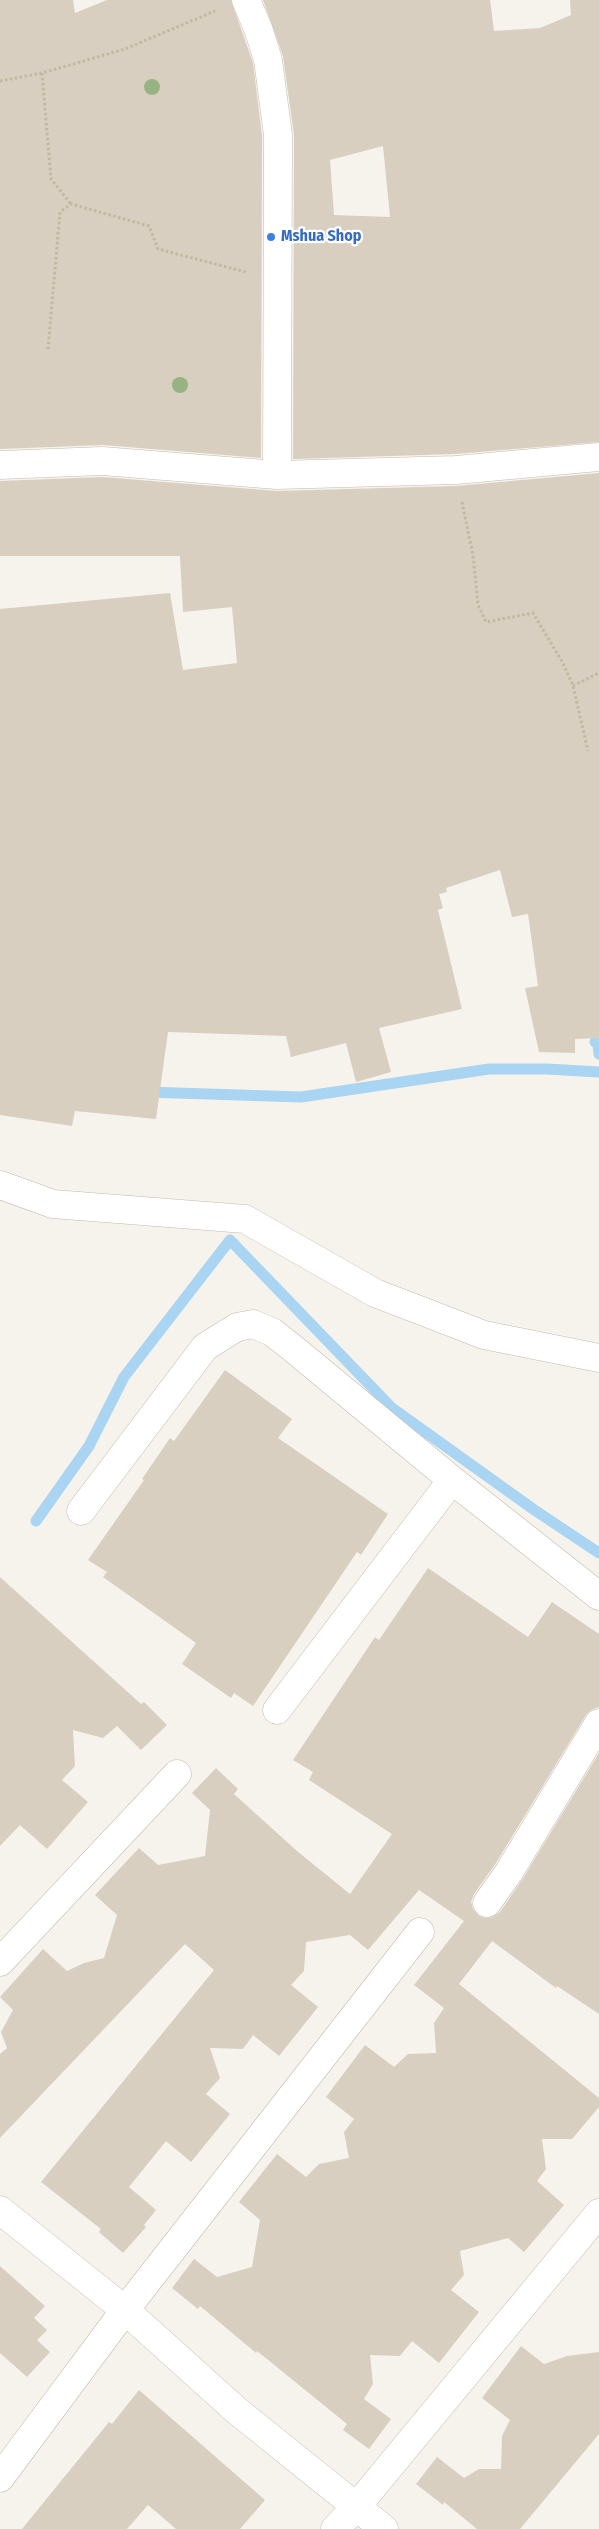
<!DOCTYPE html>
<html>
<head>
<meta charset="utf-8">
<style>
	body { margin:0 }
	canvas { display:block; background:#f6f3ec }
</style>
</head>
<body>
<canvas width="599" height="2529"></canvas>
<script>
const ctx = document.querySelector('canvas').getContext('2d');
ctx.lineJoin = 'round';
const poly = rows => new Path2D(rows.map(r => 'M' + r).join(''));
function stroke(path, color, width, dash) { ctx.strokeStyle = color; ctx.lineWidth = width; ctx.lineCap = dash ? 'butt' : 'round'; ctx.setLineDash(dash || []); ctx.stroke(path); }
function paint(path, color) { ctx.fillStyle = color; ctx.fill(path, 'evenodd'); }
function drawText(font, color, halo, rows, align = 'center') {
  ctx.font = font + ' "Fira Sans Condensed",sans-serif'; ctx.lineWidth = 4.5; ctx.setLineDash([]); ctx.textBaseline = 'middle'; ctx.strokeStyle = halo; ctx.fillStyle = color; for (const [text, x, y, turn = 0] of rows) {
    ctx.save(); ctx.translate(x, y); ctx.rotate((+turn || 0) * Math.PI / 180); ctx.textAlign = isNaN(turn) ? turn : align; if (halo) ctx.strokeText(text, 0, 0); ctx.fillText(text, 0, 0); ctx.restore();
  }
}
stroke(poly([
	[595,1042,598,1044,599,1054],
	[146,1092,301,1097,489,1069,547,1069,599,1072],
	[36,1521,89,1446,124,1377,230,1240,392,1408,533,1509,599,1553]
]), '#a9d4f2', 11);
paint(poly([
	[0,0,73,0,75,13,107,0,231,0,253,63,262,136,261,458,103,445,0,449],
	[263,0,490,0,494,31,540,28,571,15,570,0,599,0,599,442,455,454,293,459,294,135,283,56],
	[383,146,390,217,334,215,330,160],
	[599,473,599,1038,575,1039,575,1053,539,1052,525,988,538,986,528,914,512,917,500,870,446,888,447,892,439,894,443,908,438,910,462,1009,379,1028,391,1072,356,1082,346,1043,291,1057,286,1036,168,1032,156,1119,75,1111,72,1126,0,1115,0,609,170,593,183,670,237,663,232,607,183,612,180,556,0,556,0,481,102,477,277,491,456,486],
	[225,1370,292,1419,278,1438,388,1514,361,1555,357,1552,253,1706,234,1693,231,1698,182,1664,196,1643,103,1577,107,1572,88,1560,144,1480,142,1479,170,1438,174,1441],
	[428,1568,528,1637,552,1602,599,1634,599,1707,591,1710,586,1715,496,1863,474,1894,471,1902,473,1909,478,1915,485,1918,493,1917,500,1912,522,1880,599,1753,599,2014,557,1986,556,1988,492,1941,459,1984,599,2098,599,2107,572,2139,542,2139,546,2169,537,2181,564,2205,524,2252,508,2238,460,2251,464,2275,451,2290,479,2312,439,2363,412,2341,400,2356,370,2355,373,2384,364,2399,391,2419,369,2449,343,2430,347,2424,257,2351,256,2353,200,2306,198,2309,172,2288,194,2259,217,2277,252,2267,260,2220,239,2202,277,2154,306,2177,319,2164,349,2158,344,2132,354,2119,326,2097,365,2045,394,2067,408,2054,436,2053,434,2023,444,2008,414,1985,464,1921,419,1890,368,1950,350,1935,306,1942,304,1971,291,1985,318,2007,279,2056,253,2035,243,2049,210,2048,220,2078,206,2094,230,2114,191,2162,166,2141,129,2187,156,2210,144,2225,146,2227,123,2253,99,2232,101,2229,41,2182,214,1970,185,1944,0,2138,0,2054,7,2048,1,2032,13,2010,0,1997,43,1949,67,1971,84,1963,104,1958,117,1915,95,1895,139,1848,158,1865,205,1856,210,1810,192,1793,216,1768,238,1789,234,1794,297,1851,350,1894,392,1834,309,1780,313,1772,293,1760,375,1637,379,1640],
	[0,1577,141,1704,144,1702,167,1725,141,1750,117,1726,103,1738,73,1730,75,1766,62,1780,88,1802,47,1849,20,1825,0,1846],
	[0,2266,45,2306,34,2318,47,2330,37,2340,50,2352,27,2377,0,2353],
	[521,2346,544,2364,567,2356,599,2352,599,2434,520,2529,477,2529,444,2502,443,2505,416,2484,437,2457,464,2478,479,2469,501,2469,502,2436,510,2420,482,2398],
	[139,2390,265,2500,240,2529,176,2529,148,2505,127,2529,22,2529,109,2422,112,2424]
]), '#d8cfc1');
const minor = poly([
	[246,0,259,31,268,60,278,135,277,475],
	[0,465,102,461,277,475,456,470,599,457],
	[0,1185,53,1204,245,1219,375,1293,484,1335,599,1358],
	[81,1511,205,1347,237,1327,253,1324,272,1332,290,1346,452,1480,599,1596],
	[277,1710,452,1480],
	[487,1903,509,1872,599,1723],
	[0,1962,177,1774],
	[0,2210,125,2310,236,2410,384,2529],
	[0,2478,125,2310,420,1932],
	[335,2529,357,2506,599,2213]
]);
stroke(minor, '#c2bbae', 29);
stroke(poly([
	[42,73,51,179,71,204],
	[0,81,42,73,125,49,215,11],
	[48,349,60,212,71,204,149,226,158,249,246,272],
	[462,502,473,555,478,605,486,622,533,613,563,663,573,686,588,751],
	[573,686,599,673]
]), '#c4b79f', 3, [2.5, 2.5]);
stroke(minor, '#fff', 28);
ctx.fillStyle = '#97b381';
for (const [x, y] of [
	[152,87],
	[180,385]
]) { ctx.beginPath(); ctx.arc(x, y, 8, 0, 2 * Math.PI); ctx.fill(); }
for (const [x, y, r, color] of [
	[271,237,5,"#3f7fe0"]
]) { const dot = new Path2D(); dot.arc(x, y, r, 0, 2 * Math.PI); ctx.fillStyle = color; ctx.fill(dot); stroke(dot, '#fff', 2); }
drawText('bold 16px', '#366cbe', '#fff', [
	["Mshua Shop",281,237]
], 'left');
</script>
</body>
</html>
